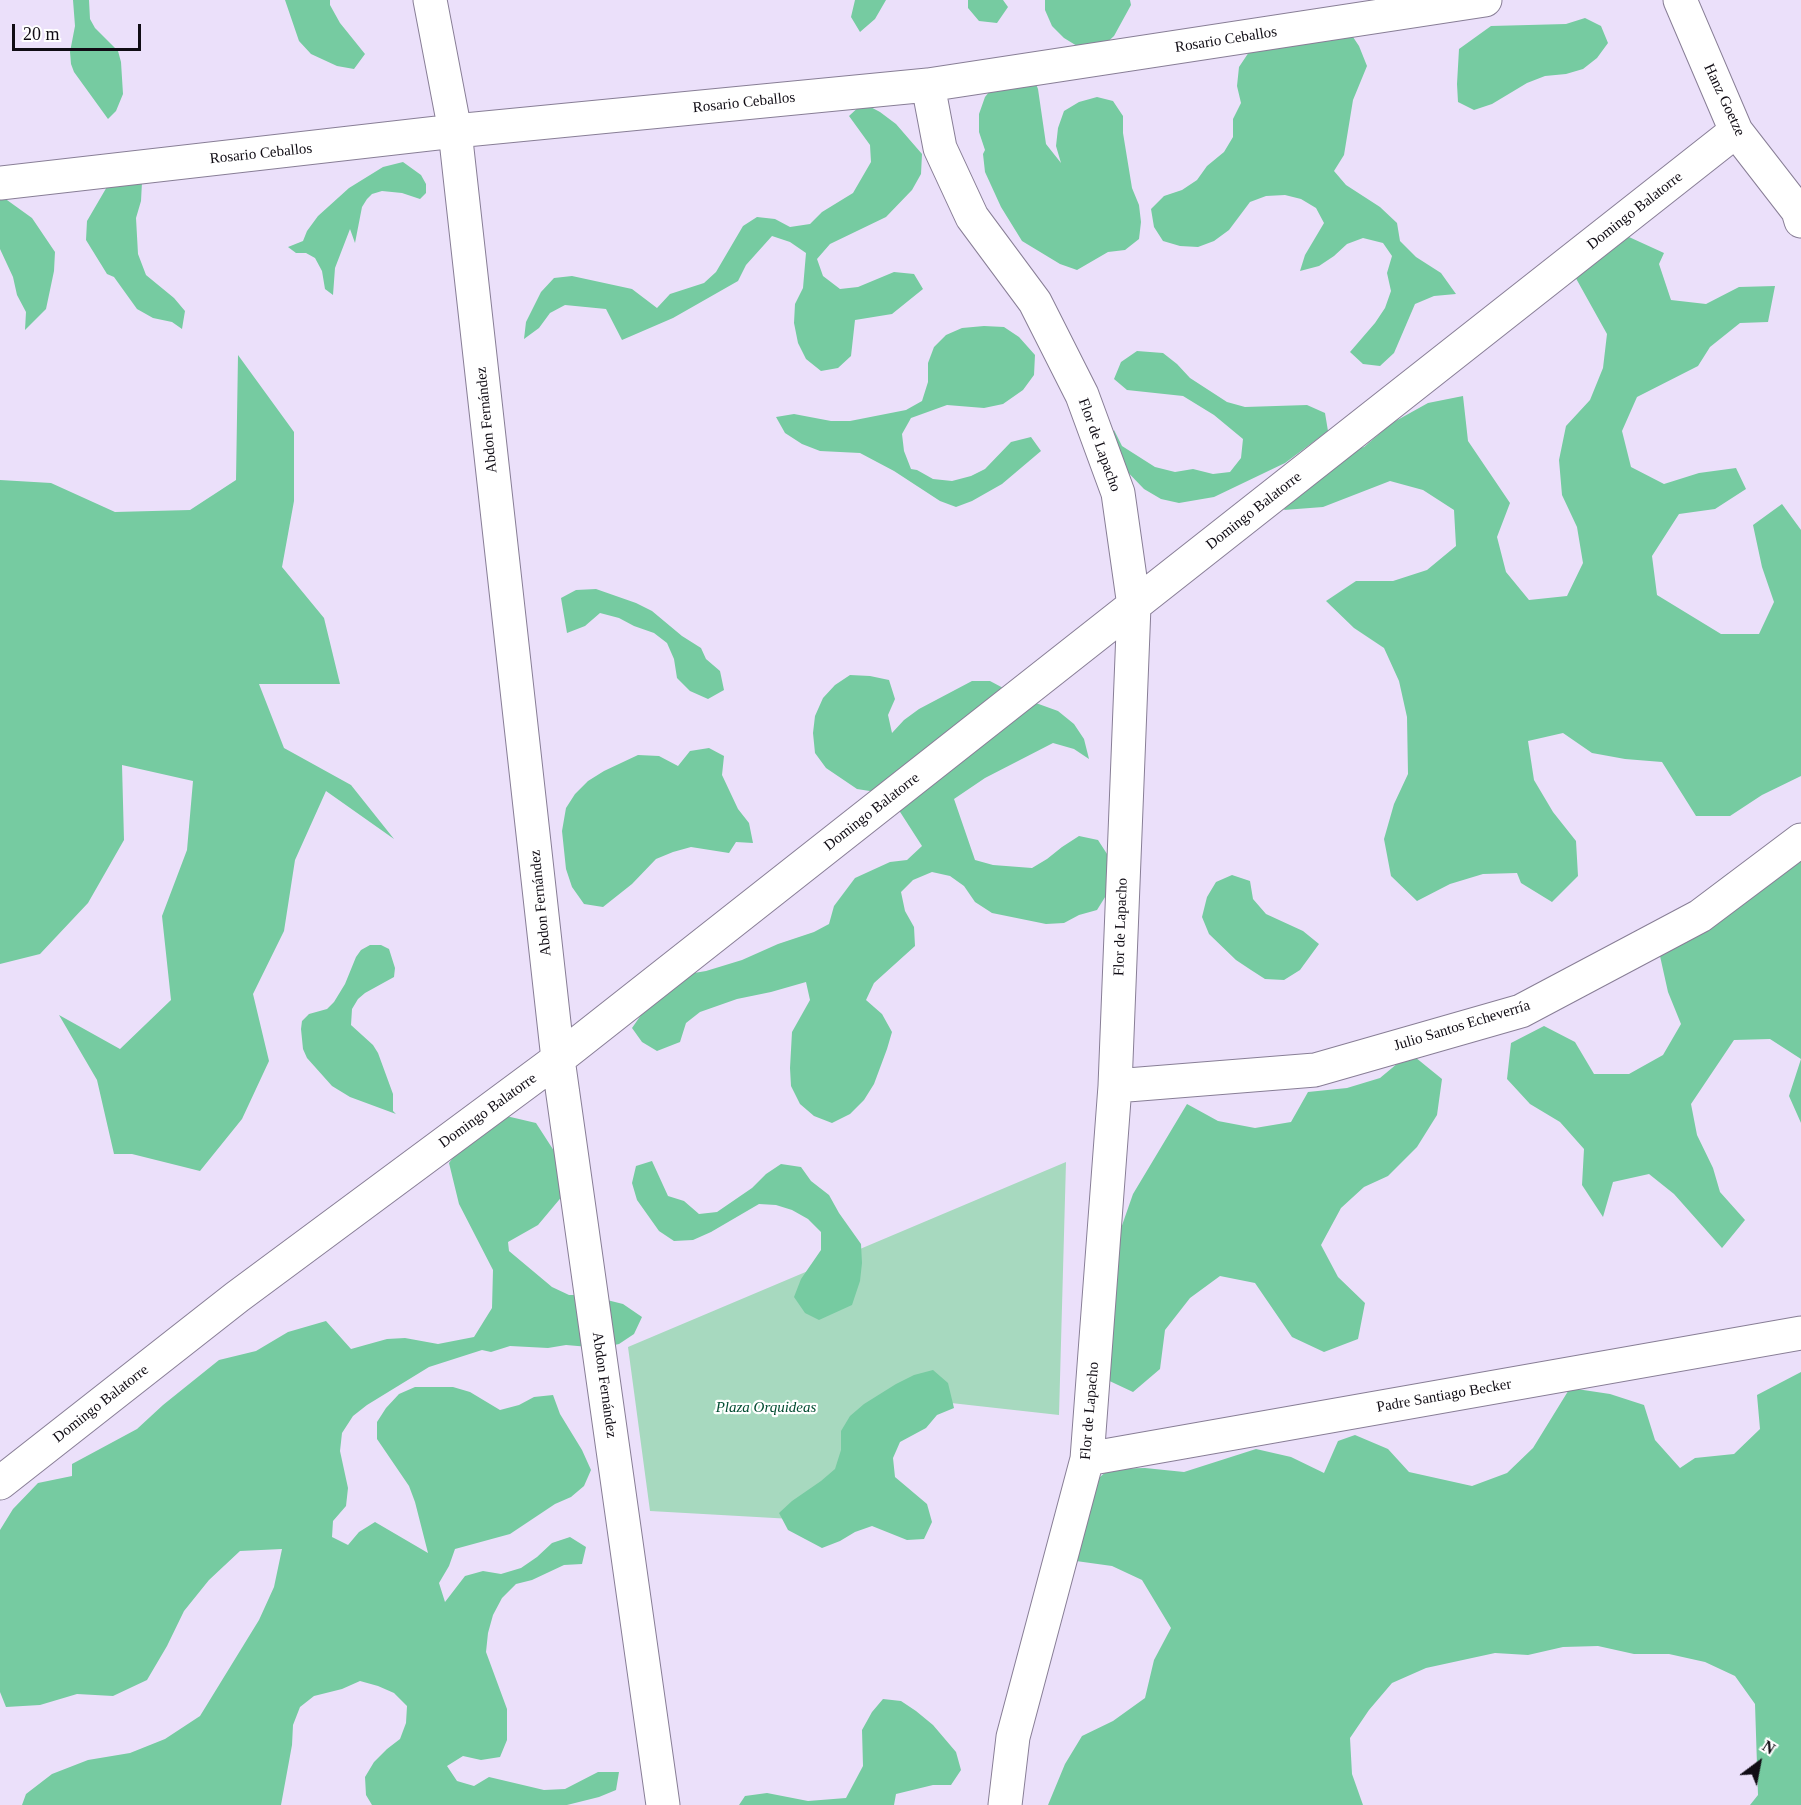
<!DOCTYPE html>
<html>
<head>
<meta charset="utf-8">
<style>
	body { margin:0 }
	#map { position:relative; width:1801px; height:1805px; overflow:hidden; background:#ebe0fa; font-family:Georgia,serif }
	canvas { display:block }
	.north { position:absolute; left:1729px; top:1733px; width:60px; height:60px; -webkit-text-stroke:4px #fff; paint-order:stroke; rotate:32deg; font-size:16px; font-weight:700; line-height:24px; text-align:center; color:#100c14 }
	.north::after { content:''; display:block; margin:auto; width:21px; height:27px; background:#100c14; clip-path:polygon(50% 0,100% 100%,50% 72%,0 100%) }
	.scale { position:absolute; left:12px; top:24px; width:129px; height:27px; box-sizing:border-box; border:3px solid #100c14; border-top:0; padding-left:8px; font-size:18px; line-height:21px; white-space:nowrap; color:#100c14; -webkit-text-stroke:4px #fff; paint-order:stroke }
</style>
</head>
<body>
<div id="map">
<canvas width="1801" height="1805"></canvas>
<div class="north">N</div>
<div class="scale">20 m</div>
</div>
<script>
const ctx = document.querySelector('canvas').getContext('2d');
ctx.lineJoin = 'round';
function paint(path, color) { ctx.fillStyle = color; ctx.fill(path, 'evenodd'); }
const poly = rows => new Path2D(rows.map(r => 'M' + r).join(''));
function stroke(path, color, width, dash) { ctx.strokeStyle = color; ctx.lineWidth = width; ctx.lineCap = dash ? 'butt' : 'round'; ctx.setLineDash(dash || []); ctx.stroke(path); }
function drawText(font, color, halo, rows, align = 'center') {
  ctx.font = font + ' Georgia,serif'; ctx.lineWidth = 4.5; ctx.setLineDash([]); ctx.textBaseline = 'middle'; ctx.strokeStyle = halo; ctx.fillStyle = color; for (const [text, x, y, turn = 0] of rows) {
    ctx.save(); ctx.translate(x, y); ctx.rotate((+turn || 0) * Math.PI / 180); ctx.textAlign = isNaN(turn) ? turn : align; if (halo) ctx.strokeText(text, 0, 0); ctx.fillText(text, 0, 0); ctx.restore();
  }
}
paint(poly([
	[1066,1162,1059,1415,879,1395,863,1523,650,1511,628,1347]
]), '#a7d9bf');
paint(poly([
	[73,0,89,0,90,19,95,28,118,51,121,62,123,94,116,111,108,119,74,72,71,64,70,52,75,26],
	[285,0,330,0,330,5,340,23,365,54,354,69,337,66,311,54,299,41],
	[855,0,886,0,875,19,860,32,851,17],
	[968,0,1003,0,1008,7,997,23,979,21,968,8],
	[1045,0,1130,0,1131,5,1114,36,1099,50,1082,49,1064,38,1052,26,1045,10],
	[1585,18,1601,26,1608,43,1597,58,1583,69,1566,74,1545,76,1527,83,1492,104,1474,110,1458,102,1457,84,1459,49,1491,26,1566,24],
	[1349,31,1359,46,1367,66,1353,100,1344,155,1334,171,1346,185,1380,207,1397,223,1400,241,1416,257,1441,273,1456,294,1434,296,1415,304,1394,353,1380,366,1363,364,1350,352,1375,323,1385,308,1391,291,1387,273,1392,256,1383,243,1363,238,1347,244,1334,256,1319,266,1300,271,1305,255,1324,223,1316,208,1301,199,1285,195,1266,196,1250,202,1229,230,1214,241,1198,247,1180,246,1163,241,1154,227,1151,209,1164,196,1182,190,1197,180,1207,166,1224,152,1233,137,1233,119,1241,103,1237,86,1239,67,1249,52],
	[1031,72,1038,89,1046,144,1061,163,1056,146,1058,128,1064,111,1079,102,1097,97,1113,101,1123,116,1123,133,1132,188,1139,205,1141,222,1139,239,1125,250,1108,252,1077,270,1060,264,1022,241,1001,207,985,172,983,154,985,150,979,132,979,114,985,97,997,82],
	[863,103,880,112,896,124,922,154,921,174,912,190,886,217,830,244,817,259,823,276,840,289,858,287,894,272,914,274,923,289,892,314,855,320,851,356,838,368,821,371,806,359,798,343,794,323,795,304,803,288,806,253,790,242,772,236,746,265,738,281,673,318,622,340,606,309,565,305,550,313,539,328,524,339,526,322,541,292,554,278,572,276,632,289,657,308,670,294,704,283,716,272,743,226,757,217,775,219,790,227,810,224,822,212,853,193,871,162,870,145,849,116],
	[403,162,421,175,426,184,426,193,420,199,402,193,382,191,372,194,367,199,362,207,355,243,350,229,335,268,333,295,325,289,322,271,315,258,306,253,296,253,288,247,303,241,307,231,318,216,349,188,383,167],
	[142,182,141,201,136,218,138,254,146,275,174,298,185,311,182,329,172,322,153,318,137,309,114,277,107,274,86,240,87,221,108,185],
	[0,195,32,218,55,252,54,271,46,309,25,330,26,312,17,295,13,277,0,249],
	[1629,237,1664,253,1659,264,1671,300,1706,304,1739,287,1775,286,1768,322,1740,323,1710,347,1698,366,1637,397,1622,431,1631,467,1664,484,1699,473,1736,468,1746,489,1715,509,1679,514,1652,556,1657,595,1721,634,1759,634,1774,602,1762,567,1753,525,1782,504,1801,530,1801,776,1762,795,1730,816,1696,816,1662,762,1625,759,1592,753,1563,733,1528,741,1534,780,1553,812,1576,841,1578,876,1552,902,1521,883,1517,873,1483,874,1450,884,1417,901,1391,876,1384,839,1394,804,1408,774,1407,717,1399,681,1384,648,1354,628,1326,601,1356,581,1393,581,1427,570,1456,546,1454,510,1423,490,1390,481,1323,507,1284,510,1301,479,1327,455,1364,447,1392,423,1428,403,1463,396,1468,441,1510,503,1497,537,1506,572,1529,600,1567,596,1583,563,1577,527,1562,495,1559,460,1566,426,1590,400,1603,368,1607,334,1573,273,1596,245],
	[984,326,1004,327,1019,337,1035,355,1034,375,1023,390,1003,404,984,408,947,405,911,418,902,434,904,451,911,469,917,470,933,479,952,481,971,476,985,469,1011,442,1031,437,1041,451,1002,484,972,501,956,507,940,501,894,471,860,453,820,451,802,444,785,433,776,417,794,414,831,421,850,421,906,410,922,401,928,382,928,363,934,347,946,335,962,328],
	[1137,351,1163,353,1177,364,1190,378,1227,402,1245,407,1307,405,1325,413,1328,431,1285,463,1214,497,1179,503,1161,499,1144,489,1118,462,1109,447,1114,430,1122,446,1155,467,1175,472,1193,469,1213,474,1230,472,1241,458,1243,439,1214,415,1183,396,1127,390,1114,379,1121,362],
	[238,355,294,432,294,501,282,567,324,618,340,684,259,684,284,748,351,785,394,839,326,791,295,860,284,931,253,994,269,1061,242,1119,200,1171,132,1154,114,1154,97,1080,59,1015,120,1049,171,1000,162,916,187,850,193,781,122,765,124,840,88,903,40,954,0,964,0,480,51,483,115,512,190,510,236,480],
	[596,589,636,603,652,611,682,636,701,648,706,659,720,671,724,690,708,699,690,691,677,678,674,659,667,643,654,633,634,626,619,618,600,613,585,626,567,633,561,598,576,590],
	[850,675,870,676,889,680,895,699,888,715,892,733,904,720,919,709,972,681,990,681,1022,698,1058,711,1074,724,1084,739,1089,759,1074,749,1053,743,985,778,954,799,975,860,993,865,1032,868,1047,859,1062,847,1079,836,1098,840,1109,857,1107,894,1097,910,1079,915,1064,923,1046,924,992,913,975,902,964,886,950,876,932,872,913,880,901,892,905,911,914,927,915,946,874,983,866,1000,882,1014,892,1032,887,1049,874,1084,864,1100,850,1114,832,1123,814,1116,800,1104,791,1086,790,1068,792,1032,810,1000,806,982,771,992,737,999,700,1012,686,1023,680,1042,657,1051,642,1042,632,1028,657,992,688,974,706,971,742,960,778,944,814,932,829,924,834,906,855,878,890,862,907,860,922,846,893,801,876,792,857,789,826,768,815,753,813,733,815,716,823,698,835,685],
	[709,748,724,756,722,775,738,809,749,823,753,843,736,842,729,853,691,847,673,852,656,859,632,884,603,907,584,904,572,887,566,869,562,831,566,808,575,794,588,781,604,771,638,755,659,756,678,766,690,751],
	[1801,850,1801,1123,1789,1096,1801,1059,1770,1039,1734,1040,1691,1104,1697,1135,1713,1168,1720,1192,1745,1220,1722,1248,1674,1194,1649,1174,1613,1182,1603,1217,1582,1185,1584,1149,1560,1122,1530,1104,1507,1079,1511,1043,1544,1026,1575,1042,1594,1074,1629,1074,1663,1055,1681,1024,1668,992,1660,956,1672,923,1695,899,1727,874,1760,858],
	[1232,875,1250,881,1253,899,1266,914,1303,931,1319,944,1300,970,1284,980,1265,979,1251,970,1236,960,1209,934,1202,917,1207,897,1216,882],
	[370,945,381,945,389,949,395,968,394,977,365,993,358,999,352,1009,351,1025,373,1045,378,1053,393,1094,393,1111,396,1114,350,1097,332,1086,307,1058,303,1049,301,1029,302,1021,309,1014,327,1009,334,1002,345,984,356,957,361,950],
	[1410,1053,1442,1079,1437,1115,1417,1147,1388,1176,1364,1187,1341,1208,1321,1245,1338,1277,1365,1303,1358,1339,1324,1352,1292,1337,1255,1283,1220,1276,1190,1298,1165,1330,1160,1369,1133,1392,1101,1377,1119,1234,1133,1194,1187,1104,1218,1121,1255,1128,1291,1122,1308,1092,1347,1088,1380,1078],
	[502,1115,536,1123,556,1154,564,1194,538,1225,508,1242,509,1251,552,1287,569,1295,587,1295,623,1304,642,1317,634,1334,619,1344,601,1348,566,1345,548,1348,510,1346,491,1352,482,1350,429,1367,367,1405,353,1416,342,1433,340,1451,348,1488,346,1506,333,1521,332,1537,348,1545,359,1532,375,1522,428,1553,415,1502,409,1486,377,1439,377,1422,386,1408,399,1394,415,1387,453,1387,470,1392,500,1410,519,1405,534,1397,553,1395,560,1414,582,1450,591,1470,584,1486,571,1497,555,1504,510,1534,455,1549,449,1566,439,1583,445,1602,465,1576,483,1571,501,1574,521,1568,537,1557,552,1543,570,1537,586,1547,582,1564,564,1565,532,1580,516,1584,502,1598,493,1615,488,1633,486,1652,507,1709,507,1740,500,1757,481,1760,463,1756,447,1766,457,1781,474,1786,489,1777,544,1790,565,1789,598,1772,619,1772,616,1790,599,1797,567,1805,372,1805,366,1795,365,1777,374,1762,387,1749,400,1739,406,1723,407,1706,394,1693,378,1686,360,1681,342,1689,314,1696,300,1707,293,1725,292,1745,281,1805,22,1805,26,1794,52,1774,88,1760,130,1753,165,1739,200,1716,259,1620,274,1587,282,1549,240,1551,209,1580,184,1611,167,1646,147,1680,113,1696,77,1694,40,1705,6,1707,0,1692,0,1530,13,1509,38,1483,72,1476,72,1464,137,1429,163,1405,219,1360,256,1351,288,1332,326,1321,351,1349,387,1339,405,1338,438,1344,474,1337,492,1308,493,1270,459,1204,449,1163,470,1135],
	[652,1161,668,1196,684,1201,699,1214,717,1212,752,1188,766,1174,781,1164,801,1167,811,1181,829,1195,839,1213,861,1244,862,1263,860,1281,852,1305,819,1320,805,1313,794,1297,801,1279,821,1250,821,1232,808,1219,792,1210,776,1205,759,1204,711,1232,693,1240,674,1241,659,1231,637,1200,632,1183,636,1166],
	[933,1370,948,1383,954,1408,937,1415,926,1428,900,1442,893,1458,895,1477,927,1504,932,1522,924,1539,907,1540,872,1526,855,1532,840,1541,822,1548,788,1530,779,1513,792,1501,821,1481,835,1469,841,1450,841,1431,850,1416,864,1404,896,1384,914,1375],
	[1801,1372,1801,1805,1750,1805,1758,1795,1755,1704,1735,1676,1705,1662,1669,1654,1634,1654,1598,1646,1563,1647,1528,1655,1495,1653,1426,1668,1392,1683,1369,1710,1350,1738,1352,1774,1363,1805,1048,1805,1065,1764,1082,1736,1113,1721,1145,1698,1154,1660,1171,1628,1142,1580,1112,1566,1076,1561,1082,1493,1109,1469,1145,1468,1184,1472,1256,1449,1291,1457,1324,1473,1338,1441,1355,1435,1388,1449,1409,1472,1472,1486,1507,1473,1533,1448,1570,1388,1610,1394,1644,1405,1655,1440,1680,1468,1695,1458,1734,1454,1760,1429,1757,1395],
	[883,1699,901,1701,916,1711,933,1725,956,1752,961,1770,951,1785,933,1785,896,1794,894,1805,739,1805,745,1796,767,1793,808,1801,846,1798,863,1766,862,1730,872,1712]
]), '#76cba1');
const street = poly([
	[430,0,455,131,558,1059,663,1805],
	[1680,0,1736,131,1798,211,1801,221],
	[928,85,940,148,972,217,1035,302,1082,395,1118,493,1134,606,1115,1086,1087,1459,1013,1737,1005,1805],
	[0,183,455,131,928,85,1485,0],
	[1115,1086,1315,1070,1521,1011,1700,916,1801,840],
	[1087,1459,1801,1333],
	[0,1483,237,1297,558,1059,1736,131]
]);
stroke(street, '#887e96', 35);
stroke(street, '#fff', 33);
drawText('15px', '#100c14', '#fff', [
	["Rosario Ceballos",1226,40,-9],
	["Hanz Goetze",1724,100,65],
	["Rosario Ceballos",744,103,-6],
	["Rosario Ceballos",261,154,-6],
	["Domingo Balatorre",1635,211,-38],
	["Abdon Fernández",487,420,-96],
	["Flor de Lapacho",1099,445,70],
	["Domingo Balatorre",1254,511,-38],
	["Domingo Balatorre",872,812,-38],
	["Abdon Fernández",541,903,-96],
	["Flor de Lapacho",1121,927,-88],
	["Julio Santos Echeverría",1462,1026,-17],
	["Domingo Balatorre",488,1111,-36],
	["Abdon Fernández",604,1385,82],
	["Padre Santiago Becker",1444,1396,-10],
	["Domingo Balatorre",101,1404,-38],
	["Flor de Lapacho",1090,1411,-85]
]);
drawText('italic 15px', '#024c31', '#fff', [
	["Plaza Orquideas",766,1408]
]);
</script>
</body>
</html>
